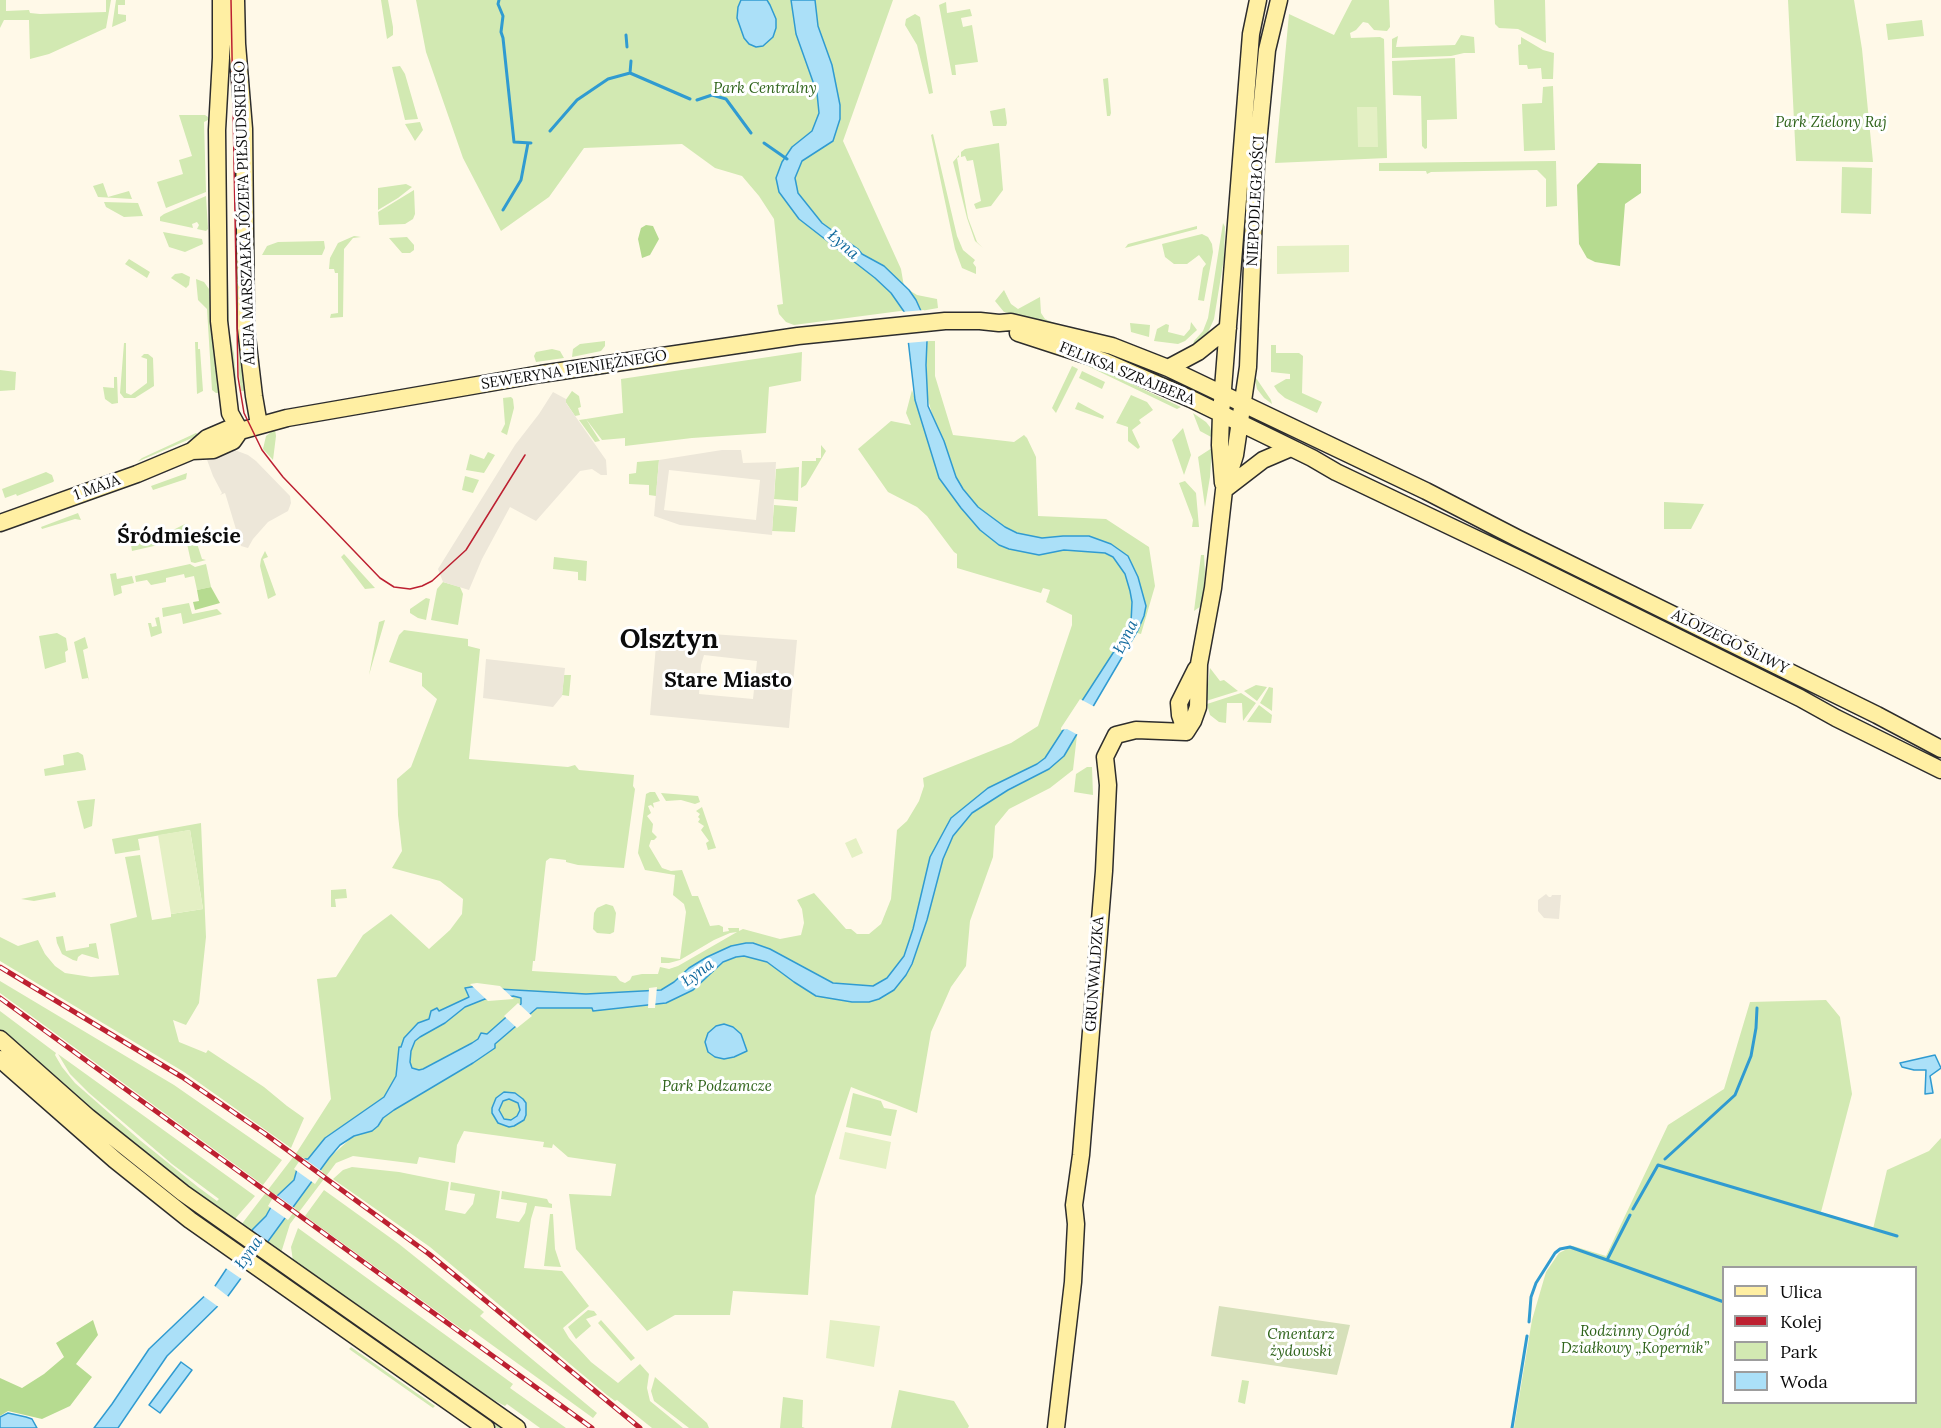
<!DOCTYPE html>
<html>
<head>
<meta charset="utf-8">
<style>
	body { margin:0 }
	#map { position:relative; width:1941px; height:1428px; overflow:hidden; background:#fff9e8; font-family:Lora,serif }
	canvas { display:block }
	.legend { position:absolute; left:1722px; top:1266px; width:195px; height:138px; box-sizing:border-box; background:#fff; border:2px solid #9d9d9d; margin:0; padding:8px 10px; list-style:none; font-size:18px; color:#0b0b0b }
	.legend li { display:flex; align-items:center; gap:12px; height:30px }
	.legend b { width:30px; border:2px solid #9d9d9d }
</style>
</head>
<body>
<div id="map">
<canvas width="1941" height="1428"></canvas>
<ul class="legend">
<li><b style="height:8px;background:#ffefa3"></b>Ulica</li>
<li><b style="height:8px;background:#bd2031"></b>Kolej</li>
<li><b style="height:16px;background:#d2e9b2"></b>Park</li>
<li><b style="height:16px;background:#abe0f8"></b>Woda</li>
</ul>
</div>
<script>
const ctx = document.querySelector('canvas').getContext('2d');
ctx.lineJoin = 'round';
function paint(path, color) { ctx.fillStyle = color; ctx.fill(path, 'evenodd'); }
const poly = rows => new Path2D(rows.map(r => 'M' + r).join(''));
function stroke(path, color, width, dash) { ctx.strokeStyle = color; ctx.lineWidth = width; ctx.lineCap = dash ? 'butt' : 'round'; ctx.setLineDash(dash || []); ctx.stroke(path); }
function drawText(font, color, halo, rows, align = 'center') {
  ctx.font = font + ' Lora,serif'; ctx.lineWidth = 6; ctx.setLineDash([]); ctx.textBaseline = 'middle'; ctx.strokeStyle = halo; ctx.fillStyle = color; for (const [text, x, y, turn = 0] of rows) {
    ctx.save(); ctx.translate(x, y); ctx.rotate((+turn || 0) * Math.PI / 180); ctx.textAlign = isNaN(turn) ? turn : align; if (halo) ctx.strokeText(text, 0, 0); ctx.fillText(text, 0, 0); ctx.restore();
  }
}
paint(poly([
	[0,0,6,0,6,11,29,10,30,13,40,14,106,12,106,0,111,0,106,28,49,54,30,59,29,20,4,20,0,28],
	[116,0,125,0,125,5,118,5,118,14,126,15,126,21,112,27],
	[381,0,388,0,393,27,393,35,387,39],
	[416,0,893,0,843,141,901,269,908,310,794,325,786,322,779,314,777,305,783,304,774,219,759,196,742,176,715,168,682,144,584,148,549,197,501,231,463,158,426,52],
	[1352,0,1389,0,1390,27,1387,31,1374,30,1368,23,1363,22,1356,30,1350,33,1351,38,1380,37,1384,39,1387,158,1275,163,1289,14,1334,35],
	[1494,0,1545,0,1546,43,1518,29,1499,28,1495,24],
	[1788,0,1854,0,1862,49,1873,162,1796,161],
	[946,2,947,13,970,9,972,16,961,18,963,27,972,25,978,62,955,65,956,75,952,75,939,5],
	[915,14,920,17,933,93,929,94,917,45,905,25,906,19],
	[1922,20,1924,36,1888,40,1886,24],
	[1461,35,1474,37,1475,53,1464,53,1451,56,1392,58,1392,39,1398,36,1396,47,1455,45],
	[1521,37,1543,50,1554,53,1553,79,1542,79,1541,68,1528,69,1527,65,1519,65,1518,45,1521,44],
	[1455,58,1457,119,1427,120,1427,148,1425,149,1422,146,1421,96,1393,95,1392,61],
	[400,66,405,74,418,119,405,120,392,67],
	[1108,78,1111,113,1110,116,1107,116,1103,79],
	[1553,86,1555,150,1524,151,1522,104,1542,103,1543,87],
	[1005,108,1007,123,1006,126,993,126,990,111],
	[179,115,205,115,208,117,208,120,204,122,206,192,166,208,157,182,183,174,179,160,192,156],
	[420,122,423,130,415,141,405,124],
	[933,134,957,236,963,250,975,260,973,263,976,267,976,274,962,268,955,249,931,135],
	[999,143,1003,190,991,206,976,209,974,204,981,201,973,160,967,161,965,156,961,157,961,152,965,149],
	[959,155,959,157,957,158,968,218,977,242,983,248,975,241,967,218,953,162],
	[1556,161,1557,206,1546,207,1546,179,1537,170,1431,172,1427,174,1426,171,1379,171,1379,163],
	[1842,167,1872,168,1871,214,1841,213],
	[103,183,108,197,129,191,132,199,98,197,93,186],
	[406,184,412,187,398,198,378,210,378,188],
	[414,190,415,214,413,219,405,224,379,225,378,212],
	[206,196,208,229,206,231,197,229,199,225,197,222,192,224,193,228,160,221,160,217,164,214],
	[104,202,138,203,143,216,124,217,106,207],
	[1223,223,1225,227,1224,258,1214,319,1205,339,1192,349,1194,341,1203,331,1208,318],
	[1197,226,1197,229,1125,248,1128,244],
	[163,232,202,239,203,244,185,252,169,247],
	[1202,234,1208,237,1212,244,1213,252,1204,301,1198,300,1203,268,1206,264,1199,255,1187,264,1174,264,1165,257,1162,244],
	[354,236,361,237,353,238,344,249,343,317,330,318,331,314,338,313,338,273,335,273,334,269,329,269,330,258,338,243],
	[407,237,414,245,414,250,410,253,402,253,389,238],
	[324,241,325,248,322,255,262,255,267,246,278,242],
	[129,259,150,272,147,278,125,264],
	[182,273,190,277,189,285,186,288,171,278,175,274],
	[196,279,204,282,209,289,220,393,216,393,212,390,207,309,198,300],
	[228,279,229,329,234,354,237,391,232,392,225,296],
	[909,290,917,295,937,299,938,308,921,311],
	[1004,290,1011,304,1018,309,1040,297,1041,313,1045,319,1059,325,1004,312,995,301],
	[238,319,246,391,241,391,239,373],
	[1191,322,1197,330,1185,341,1178,344,1154,341,1157,329,1166,324,1169,325,1168,332,1184,336,1190,329],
	[1130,323,1150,325,1149,337,1131,332],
	[605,341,605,346,601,351,572,357,573,349,580,344],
	[927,341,935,341,935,376,953,435,1014,442,1024,435,1027,438,1036,457,1038,516,1106,519,1149,547,1155,586,1141,634,1127,630,1100,675,1077,735,1073,770,1050,788,1009,809,995,826,993,857,970,921,966,966,951,987,931,1032,917,1113,851,1087,815,1196,808,1295,733,1291,730,1315,675,1315,647,1331,576,1249,569,1194,611,1196,616,1164,568,1157,553,1144,552,1148,543,1147,544,1142,464,1131,457,1145,455,1163,419,1157,417,1164,353,1156,336,1163,290,1224,281,1253,267,1243,329,1158,349,1140,325,1139,308,1159,305,1159,291,1185,277,1196,266,1216,251,1232,241,1225,297,1152,331,1099,317,979,336,977,363,935,391,914,429,949,450,930,462,914,463,899,440,881,392,868,402,851,398,815,397,779,411,767,437,699,422,686,422,673,389,662,399,635,404,630,468,639,468,646,480,649,469,759,568,767,575,765,579,770,634,775,633,786,635,789,624,868,578,865,566,862,566,860,550,858,546,861,535,961,533,961,532,971,616,976,620,981,625,983,630,980,632,976,642,974,658,974,660,967,669,969,678,966,737,932,730,933,714,940,680,960,669,963,661,963,661,957,680,959,686,912,684,904,673,895,675,875,645,870,638,853,646,794,650,792,655,792,660,801,653,803,654,808,651,805,648,806,651,813,647,816,653,824,652,832,657,837,654,840,651,840,649,846,662,868,671,871,682,870,692,896,698,896,710,926,719,925,723,927,723,932,729,931,728,928,739,928,739,931,743,929,780,939,801,935,804,923,802,909,797,900,814,893,846,929,851,929,857,934,869,934,881,924,891,899,897,830,907,821,919,801,924,786,923,778,1011,743,1038,726,1072,625,1072,615,1046,602,1050,590,1043,588,1041,593,957,568,957,554,954,552,927,516,917,507,888,492,858,449,891,421,911,425,906,413,912,390,924,428,934,421,927,396,926,353],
	[195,342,198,342,198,349,200,349,203,391,197,394],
	[124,343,126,343,126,393,131,395,147,383,147,359,141,357,144,354,148,354,153,358,154,386,135,398,124,398,120,393],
	[1271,345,1276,345,1276,353,1299,353,1303,356,1302,393,1322,402,1317,413,1285,398,1278,392,1274,386,1286,379,1290,379,1290,374,1271,372],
	[552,349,560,351,564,358,536,362,534,356,536,352],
	[802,352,801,381,769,387,766,433,692,438,625,446,625,438,602,440,586,419,600,441,595,442,579,420,586,419,623,413,621,379],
	[1073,359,1079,359,1181,407,1177,409],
	[1072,366,1078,369,1056,413,1052,408],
	[0,370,16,372,15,390,0,391],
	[1082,371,1105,382,1102,389,1079,378],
	[1254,375,1271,400,1272,404,1264,398,1257,389],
	[114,377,117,377,118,403,112,404,105,399,103,387,114,388],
	[572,391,579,396,581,407,578,408,580,415,575,416,565,401],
	[1131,395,1147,402,1153,410,1139,420,1141,423,1132,430,1140,447,1138,449,1128,441,1128,427,1116,423],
	[511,397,513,399,514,408,507,435,501,432,505,424,503,398],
	[1078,402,1104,416,1103,419,1075,409],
	[1193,413,1206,422,1210,427,1213,438,1200,431],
	[1183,428,1191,455,1184,475,1172,440],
	[275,429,276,436,273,460,263,449,266,436],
	[196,433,199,435,137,462,142,458],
	[821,445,826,451,806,485,801,488,802,461,816,461,816,458,821,458],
	[1212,448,1210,477,1205,507,1198,457],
	[488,452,495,455,484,473,466,470,470,454,484,459],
	[659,460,656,496,649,495,649,485,629,484,629,474,636,473,637,462],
	[799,467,798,501,774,499,776,469],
	[46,472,52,475,54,481,53,482,17,496,16,494,5,498,2,489],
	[187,473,186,479,153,490,151,486],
	[465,476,479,480,473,493,462,490],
	[1185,481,1196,493,1199,527,1192,527,1193,520,1179,483],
	[1664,502,1704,504,1691,529,1664,529],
	[774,505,797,507,795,532,772,531],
	[78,513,81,520,75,519,42,529,41,527],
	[185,524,188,533,193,531,202,559,206,560,195,563,191,562,186,539,171,542,167,533],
	[164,533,167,543,132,551,131,545],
	[265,551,268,557,263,559,276,595,268,599,260,566,261,559],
	[344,554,375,588,365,589,341,557],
	[1201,555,1204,555,1205,572,1203,600,1201,606,1194,611],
	[554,557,587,561,586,581,578,580,578,572,553,569],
	[190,564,195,567,206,564,211,587,197,590,194,576,185,578,184,574,166,578,166,582,151,585,147,580,136,582,135,576],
	[116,573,117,579,132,576,134,583,121,586,122,593,114,596,110,574],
	[443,582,460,587,463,594,458,625,431,620,437,589],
	[426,598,430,599,426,620,418,618,410,613,410,609],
	[189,603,192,614,217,609,222,614,183,624,181,613,163,617,162,608],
	[159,617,162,633,151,637,148,623,151,623,152,627,157,626,155,618],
	[385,620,369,675,379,622],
	[57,633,66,638,68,650,65,652,66,662,45,669,39,636],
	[85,637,88,648,83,650,89,681,88,678,82,679,74,642],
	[1210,668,1220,681,1224,680,1238,691,1206,701],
	[564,675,571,675,569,696,562,695],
	[1256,685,1267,687,1257,701,1244,691],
	[1269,687,1273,688,1272,711,1260,703],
	[1241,693,1256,703,1243,721,1242,703,1227,703,1226,723,1219,722,1210,715,1207,704],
	[1259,705,1272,715,1271,723,1247,722],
	[78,752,83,755,86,770,45,776,44,769,64,765,63,755],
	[1087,767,1092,767,1093,795,1074,792,1076,774],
	[661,793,698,796,700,802,695,804,681,800,666,801],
	[95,799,92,826,84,829,77,801],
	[702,807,716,848,708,850,706,843,709,841,701,830,704,826,698,822,700,819,698,817,700,814,696,811],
	[201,823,206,937,199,1003,186,1025,173,1020,179,1042,206,1053,208,1050,264,1087,287,1106,304,1118,291,1148,184,1072,0,961,0,937,18,946,38,940,45,954,55,966,65,973,91,977,119,975,110,924,137,917,125,857,140,855,152,920,171,917,171,914,203,909,190,830,138,839,140,850,115,854,112,839],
	[346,889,347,898,335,899,336,907,331,907,331,890],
	[55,892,56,897,34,901,21,899],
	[606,904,613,906,616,913,614,932,610,934,597,933,593,929,594,913,597,908],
	[63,936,66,951,89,947,89,944,96,943,99,959,82,954,78,957,77,961,73,960,62,954,57,943,56,937],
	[0,981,174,1085,282,1160,263,1185,0,993],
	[1826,1000,1840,1017,1852,1094,1821,1212,1873,1229,1887,1170,1929,1151,1941,1138,1941,1428,1514,1428,1532,1320,1546,1272,1559,1253,1573,1246,1606,1256,1668,1125,1724,1089,1750,1002],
	[1724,1268,1916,1268,1916,1402,1724,1402],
	[0,1011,56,1053,55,1055,62,1067,75,1083,141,1141,198,1187,217,1201,219,1199,172,1164,89,1093,70,1074,58,1054,255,1196,234,1220,170,1175,84,1104,0,1030],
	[853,1093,881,1101,884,1108,897,1110,891,1136,846,1127],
	[352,1167,399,1172,449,1182,445,1210,465,1214,473,1204,475,1194,450,1190,451,1182,500,1191,496,1218,519,1222,525,1213,527,1203,501,1199,502,1191,547,1199,549,1203,552,1204,552,1208,535,1206,531,1219,524,1268,562,1271,589,1306,563,1328,569,1338,591,1362,618,1383,640,1364,649,1374,647,1388,650,1401,683,1428,652,1428,617,1400,615,1401,607,1395,430,1247,333,1179,343,1170],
	[324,1190,399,1244,484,1312,480,1316,597,1413,593,1418,470,1329,467,1333,305,1216],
	[550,1214,553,1214,555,1249,561,1267,544,1266],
	[298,1228,513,1384,510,1388,566,1428,540,1428,507,1404,505,1406,471,1388,293,1261,291,1247],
	[293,1280,506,1428,497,1428,318,1301],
	[588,1310,594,1311,597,1315,586,1319,591,1326,576,1339,568,1327],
	[601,1320,635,1358,631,1361,598,1323],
	[351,1347,435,1406,433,1408,349,1349],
	[655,1377,707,1423,709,1428,689,1428,654,1401,651,1391],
	[1242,1380,1249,1381,1245,1404,1238,1402],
	[899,1390,954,1401,969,1426,968,1428,891,1428],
	[783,1397,803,1400,802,1427,805,1428,780,1428]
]), '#d2e9b2');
paint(poly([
	[1598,163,1641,164,1641,193,1625,204,1620,266,1595,262,1587,258,1579,244,1577,185],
	[646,225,653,226,659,239,650,255,642,258,638,239,641,228],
	[211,587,220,603,195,610,193,602,199,601,197,590],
	[93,1320,98,1335,76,1364,92,1377,70,1406,42,1419,8,1411,0,1416,0,1378,22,1388,44,1374,64,1357,56,1343]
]), '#b6db90');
paint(poly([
	[1219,1306,1350,1325,1337,1375,1211,1356]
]), '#d6e0ba');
paint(poly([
	[1357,107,1377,107,1378,147,1358,147],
	[1349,245,1349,272,1277,274,1277,246],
	[190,830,203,909,171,914,158,835],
	[856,838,863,853,852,858,845,843],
	[845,1132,891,1142,886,1169,839,1159],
	[830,1320,880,1326,874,1367,826,1358]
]), '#e4f0c4');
paint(poly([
	[553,392,566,399,566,403,606,460,607,475,601,475,592,469,580,471,536,521,510,507,482,559,469,590,443,582,438,569,515,445,539,414],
	[232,449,248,455,256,461,290,496,291,503,288,511,268,522,253,539,248,548,241,546,226,496,225,493,220,495,222,493,213,476,206,457],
	[722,450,741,450,743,463,776,462,772,535,680,525,654,516,659,460],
	[669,470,760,480,756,520,664,510],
	[669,631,797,640,789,728,650,715,657,634],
	[704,655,757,661,753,699,699,694,701,665],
	[486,659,565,668,562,696,553,707,483,698],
	[1546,894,1549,897,1551,897,1552,895,1561,895,1559,919,1544,918,1538,911,1538,900]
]), '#ede7d9');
const water = poly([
	[741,0,767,0,770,5,776,19,776,28,773,37,763,46,756,47,749,44,744,38,737,18,738,7,741,0],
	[791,0,815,0,818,26,832,65,840,105,840,119,833,141,802,161,795,178,798,193,822,223,858,249,862,254,884,266,909,290,916,300,921,311,927,341,926,365,928,406,944,441,956,477,963,489,978,507,1005,527,1017,533,1042,538,1063,536,1089,536,1111,544,1128,556,1138,577,1146,606,1144,616,1138,630,1064,756,1049,769,1008,790,972,813,953,836,943,859,927,920,912,964,906,975,894,990,879,999,869,1002,852,1002,816,996,794,982,767,962,744,956,736,957,723,962,693,990,666,1003,593,1011,592,1008,537,1008,495,1044,495,1048,473,1063,394,1110,383,1118,378,1126,372,1131,354,1136,340,1145,329,1158,228,1296,167,1356,118,1428,94,1428,112,1404,149,1349,215,1286,253,1229,266,1216,277,1196,294,1180,297,1169,305,1159,308,1159,325,1138,384,1097,396,1076,399,1047,401,1047,404,1038,418,1023,429,1019,431,1011,437,1008,439,1011,469,997,465,988,477,986,498,989,586,994,661,990,674,982,689,968,707,957,731,946,746,943,753,943,770,949,833,983,873,986,887,978,904,956,913,929,930,857,951,818,988,788,1037,764,1045,758,1113,653,1131,623,1132,602,1130,591,1125,574,1113,557,1105,553,1064,550,1039,555,1009,549,999,545,980,530,961,508,939,478,915,400,905,313,891,293,875,278,799,219,779,192,776,178,782,162,792,147,812,131,819,113,817,93,796,34,791,0],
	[513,996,521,998,521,1004,487,1034,481,1033,478,1039,472,1043,423,1069,419,1070,412,1068,410,1062,411,1051,415,1041,420,1037,445,1023,465,1007,485,999,513,996],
	[724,1024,733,1027,741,1034,747,1051,734,1057,724,1059,715,1057,708,1052,705,1042,708,1033,716,1026,724,1024],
	[1935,1055,1941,1068,1930,1076,1933,1093,1925,1094,1926,1070,1914,1070,1902,1067,1900,1063,1935,1055],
	[504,1092,515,1093,523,1099,526,1103,526,1115,524,1120,514,1126,509,1127,498,1123,492,1113,492,1108,496,1098,504,1092],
	[509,1099,518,1103,520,1110,517,1116,511,1120,504,1119,499,1110,503,1101,509,1099],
	[181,1362,192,1370,160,1413,149,1405,181,1362],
	[8,1413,26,1417,32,1419,37,1428,0,1428,0,1417,8,1413]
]);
paint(water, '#abe0f8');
stroke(water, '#309bd1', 1.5);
paint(poly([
	[924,310,930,341,907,343,901,312],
	[1080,699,1095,707,1080,736,1067,729,1061,730,1061,728],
	[477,983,500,986,514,999,488,1001,470,984],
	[657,987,655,1008,648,1008,649,988],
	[518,1003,532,1016,517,1028,504,1016],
	[302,1157,323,1172,315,1184,294,1169],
	[275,1194,296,1209,288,1220,268,1206],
	[240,1244,260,1258,243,1280,224,1267],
	[212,1284,230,1298,220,1308,202,1295]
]), '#fff9e8');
stroke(poly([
	[499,0,498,4,503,16,501,32,503,38,514,142,531,143],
	[626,35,627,47],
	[630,73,631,61],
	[697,100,712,95,726,99,751,133],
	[550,131,577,100,608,79,630,73,690,99],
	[764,143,787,159],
	[503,210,521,180,528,143],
	[1665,1159,1735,1095,1751,1056,1756,1028,1757,1008],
	[1633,1209,1658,1165,1897,1236],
	[1607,1260,1724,1302],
	[1529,1322,1531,1297,1536,1283,1555,1253,1560,1249,1570,1247,1607,1260,1630,1215],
	[1512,1428,1527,1336]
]), '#309bd1', 3);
const secondary = poly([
	[221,0,221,58,217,130,219,321,230,413,240,431],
	[236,0,237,44,244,129,246,328,254,396,259,425],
	[1018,333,1104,361,1191,399,1312,458,1336,472,1523,561,1800,698,1836,718,1941,770],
	[1168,368,1198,352,1228,328],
	[192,451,213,450,233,441,240,431],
	[1223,483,1220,445,1221,414,1251,34,1258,0],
	[1224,490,1263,460,1291,448],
	[0,523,137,474,192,451,207,438,228,429,240,431,287,418,541,374,798,336,945,321,980,321,999,323,1011,322,1112,346,1168,368,1426,491,1517,538,1877,715,1941,749],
	[1186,732,1193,721,1198,707,1199,664,1213,588,1224,490,1235,455,1248,367,1256,164,1267,50,1279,0],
	[1186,732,1180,715,1179,703,1196,669],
	[1116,735,1136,730,1186,732],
	[0,1039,88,1117,183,1193,517,1428],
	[0,1059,115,1160,190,1220,486,1428],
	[1056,1428,1073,1282,1076,1224,1074,1205,1081,1155,1104,871,1108,785,1105,757,1116,735]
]);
stroke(secondary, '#2d2d2d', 19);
stroke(secondary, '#ffefa3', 16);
stroke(poly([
	[231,0,238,377,244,413,262,450,283,477,380,578,394,587,410,589,422,586,432,581,466,550,525,455]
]), '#bd2031', 1.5);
const rail = poly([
	[0,967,182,1077,264,1133,429,1254,640,1428],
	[0,998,592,1428]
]);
stroke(rail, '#bd2031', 5);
stroke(rail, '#fff', 3, [9]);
drawText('italic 15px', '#2e631a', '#fff', [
	["Park Centralny",765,89],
	["Park Zielony Raj",1831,123],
	["Park Podzamcze",717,1087],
	["Rodzinny Ogród",1635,1332],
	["Działkowy „Kopernik”",1635,1349],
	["Cmentarz",1301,1335],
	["żydowski",1301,1352]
]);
drawText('15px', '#0b0b0b', '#fff', [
	["NIEPODLEGŁOŚCI",1256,201,-87],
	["ALEJA MARSZAŁKA JÓZEFA PIŁSUDSKIEGO",245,213,-92],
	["SEWERYNA PIENIĘŻNEGO",574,370,-9],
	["FELIKSA SZRAJBERA",1127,374,22],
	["1 MAJA",97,488,-20],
	["ALOJZEGO ŚLIWY",1730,642,26],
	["GRUNWALDZKA",1095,974,-86]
]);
drawText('italic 16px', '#126a9e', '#fff', [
	["Łyna",843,245,41],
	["Łyna",1126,637,-63],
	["Łyna",698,973,-36],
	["Łyna",249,1253,-54]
]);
drawText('bold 21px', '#0b0b0b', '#fff', [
	["Śródmieście",179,537],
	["Stare Miasto",728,681]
]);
drawText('bold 27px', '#0b0b0b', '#fff', [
	["Olsztyn",669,640]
]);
</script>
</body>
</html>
